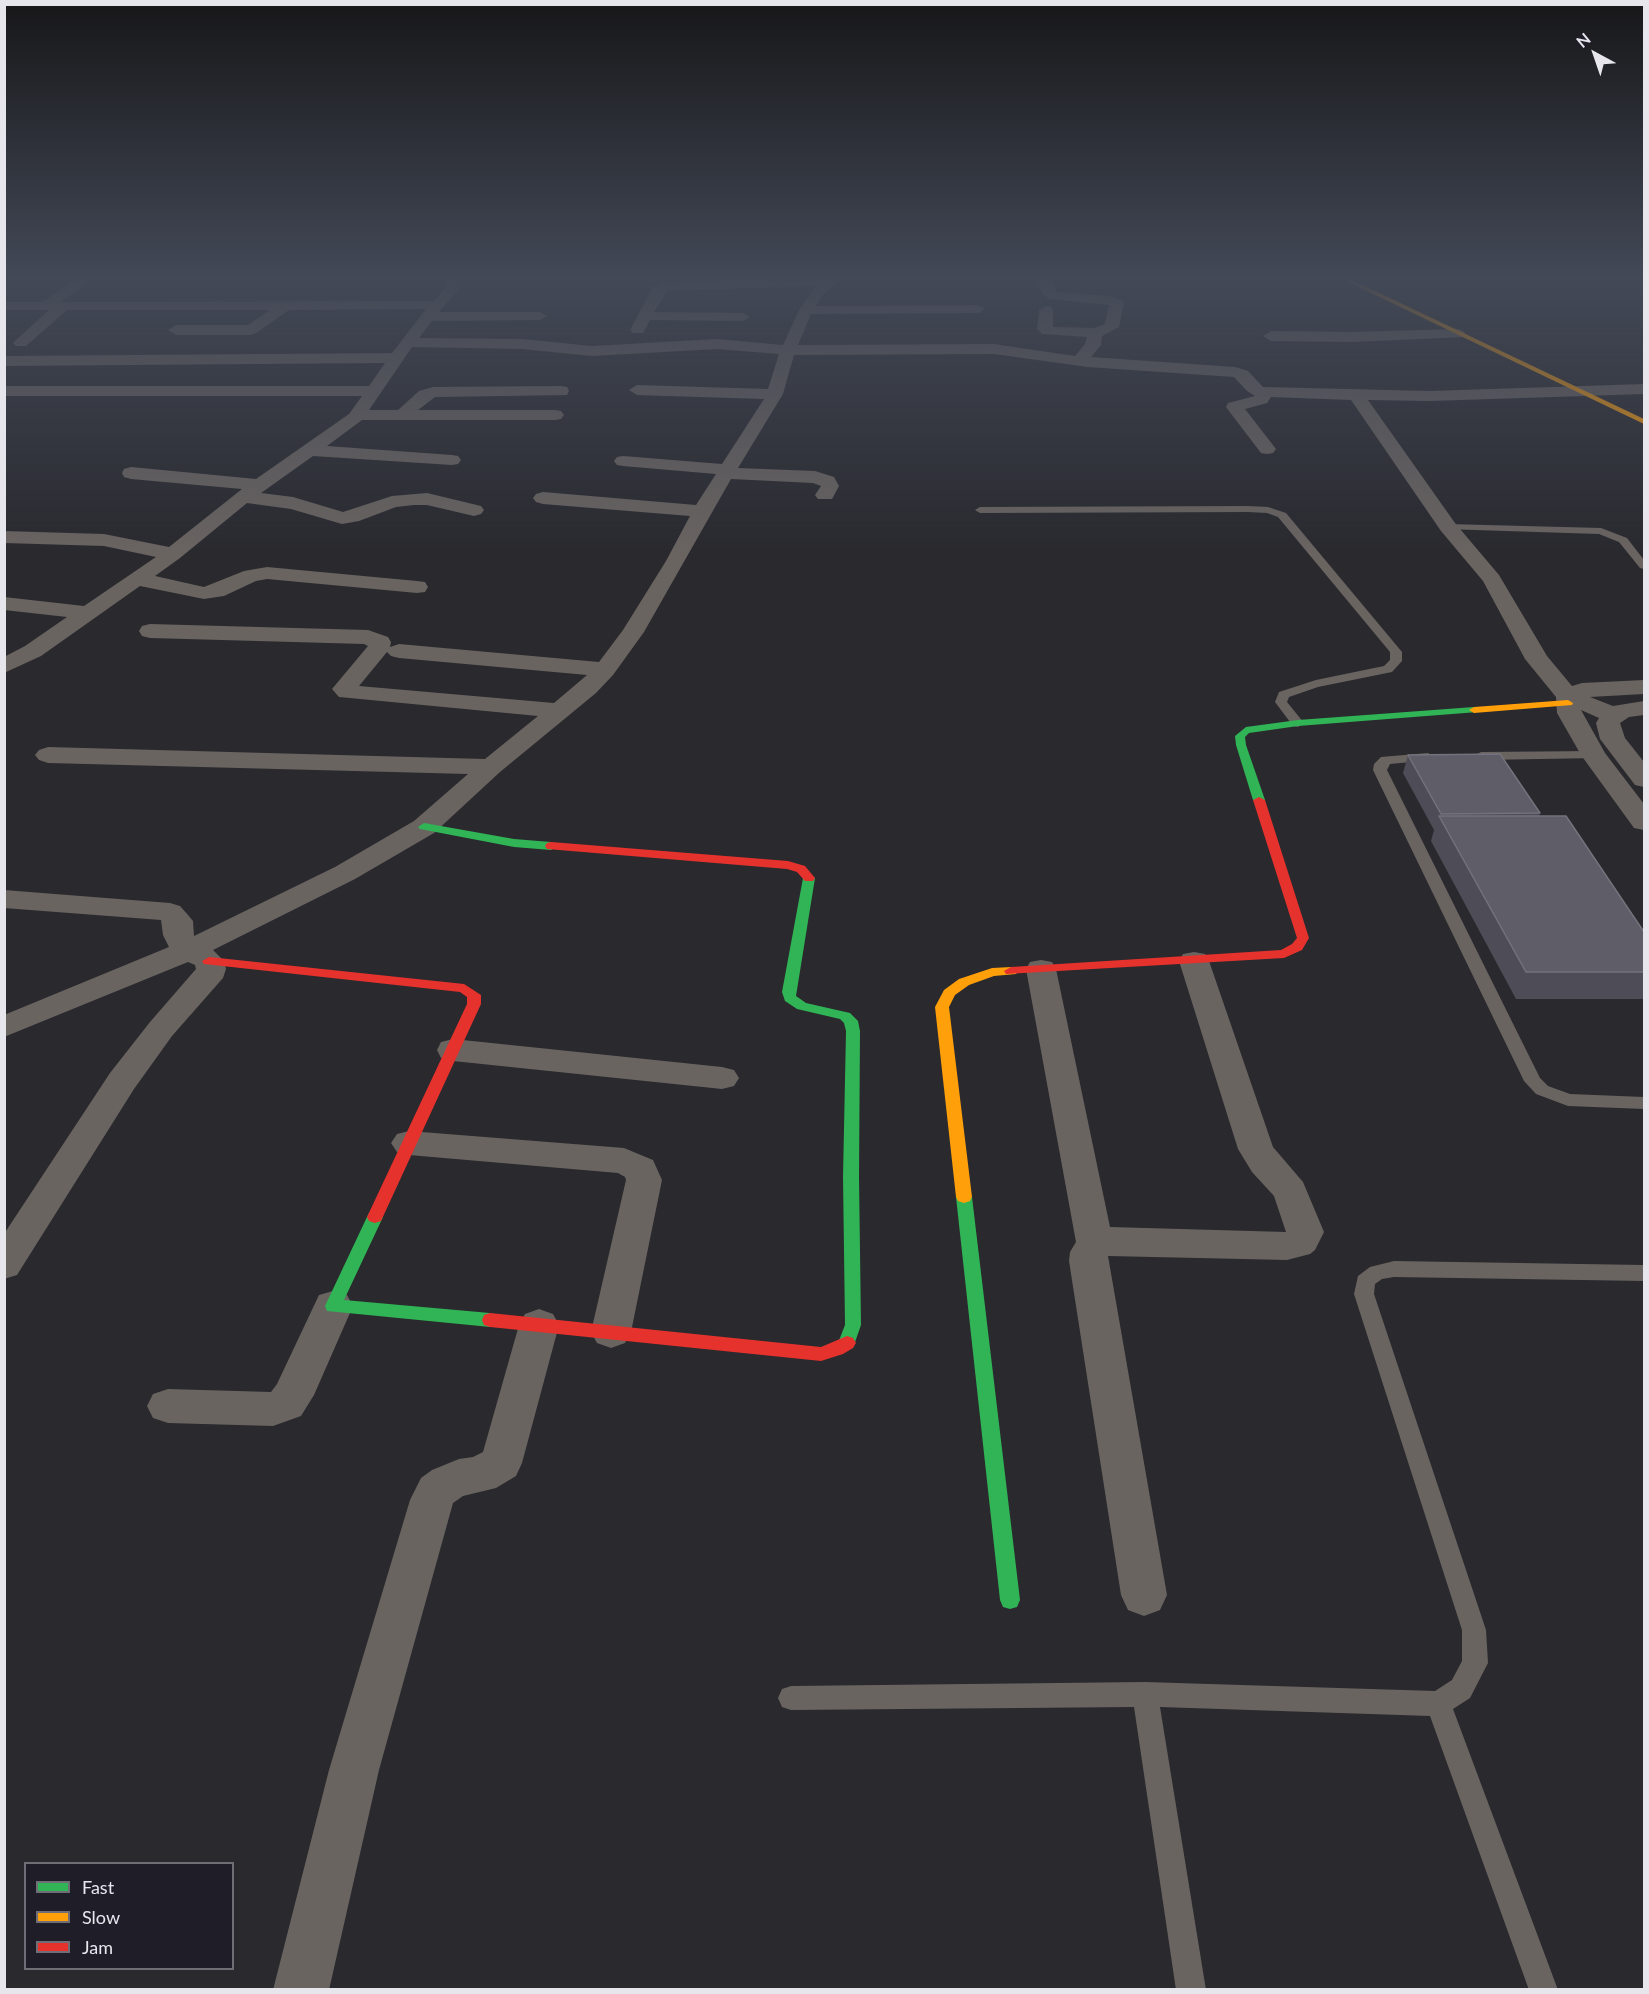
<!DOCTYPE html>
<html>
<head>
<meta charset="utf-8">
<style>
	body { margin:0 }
	#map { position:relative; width:1649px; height:1994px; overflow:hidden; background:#29292e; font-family:Lato,sans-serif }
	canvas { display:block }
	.frame { position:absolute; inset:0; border:6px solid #e7e6ed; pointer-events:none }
	.legend { position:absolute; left:24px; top:1862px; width:210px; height:108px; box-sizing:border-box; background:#1f1d27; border:2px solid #6f6d76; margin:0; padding:8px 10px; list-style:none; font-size:18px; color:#e7e6ed }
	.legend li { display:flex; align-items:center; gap:12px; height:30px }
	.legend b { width:30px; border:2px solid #6f6d76 }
	.north { position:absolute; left:1565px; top:24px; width:60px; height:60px; -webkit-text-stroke:4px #1f1d27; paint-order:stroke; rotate:320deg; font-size:16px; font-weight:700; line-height:24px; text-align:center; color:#e7e6ed }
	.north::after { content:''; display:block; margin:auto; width:21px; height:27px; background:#e7e6ed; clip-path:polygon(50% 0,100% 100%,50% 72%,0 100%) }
</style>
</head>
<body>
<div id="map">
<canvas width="1649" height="1994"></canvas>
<div class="frame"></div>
<ul class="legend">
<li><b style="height:8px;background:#30b455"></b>Fast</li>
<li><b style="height:8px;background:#ff9f0a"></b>Slow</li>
<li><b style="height:8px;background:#e5322d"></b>Jam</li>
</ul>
<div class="north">N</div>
</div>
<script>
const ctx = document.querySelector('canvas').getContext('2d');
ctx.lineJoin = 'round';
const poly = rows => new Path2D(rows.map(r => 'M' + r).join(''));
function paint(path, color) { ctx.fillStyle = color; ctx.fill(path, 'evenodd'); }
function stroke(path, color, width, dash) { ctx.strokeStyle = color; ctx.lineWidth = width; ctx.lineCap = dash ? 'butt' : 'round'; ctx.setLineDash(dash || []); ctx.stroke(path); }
paint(poly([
	[1248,506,1268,507,1286,513,1402,652,1402,661,1392,672,1318,687,1289,697,1287,702,1304,723,1298,727,1293,726,1275,702,1279,692,1316,680,1384,666,1390,660,1390,652,1278,517,1267,513,1248,512,980,513,975,510,980,507,1248,506],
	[1448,524,1601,528,1627,538,1644,560,1644,569,1640,568,1619,542,1599,534,1444,529,1444,525,1448,524],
	[1594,751,1601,755,1599,758,1481,760,1474,756,1481,752,1594,751],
	[1428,753,1435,757,1433,760,1390,764,1387,770,1540,1078,1548,1086,1570,1094,1644,1097,1644,1109,1568,1106,1536,1094,1524,1081,1373,770,1374,764,1381,757,1428,753],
	[1394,1261,1644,1265,1644,1281,1394,1277,1382,1279,1375,1284,1374,1294,1486,1630,1488,1663,1470,1698,1453,1709,1558,1990,1529,1990,1430,1716,1160,1707,1206,1990,1176,1990,1134,1707,791,1710,782,1707,778,1698,782,1689,791,1686,1145,1682,1435,1691,1452,1680,1462,1661,1462,1630,1354,1294,1358,1276,1370,1267,1394,1261]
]), '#6a6461');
paint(poly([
	[76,279,93,279,61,302,434,301,445,288,446,279,460,279,459,289,439,312,540,312,547,316,540,320,432,321,419,338,522,339,592,346,717,339,783,345,799,310,816,286,667,291,654,312,743,313,750,317,743,321,650,320,643,333,633,333,630,330,653,287,664,283,743,279,841,279,823,295,816,306,978,305,985,309,978,313,811,314,798,345,994,344,1075,356,1085,344,1087,337,1042,334,1037,329,1039,310,1046,306,1051,307,1053,310,1053,327,1095,328,1105,324,1109,305,1049,299,1042,293,1037,279,1051,279,1057,292,1109,296,1122,300,1124,303,1119,327,1102,336,1101,345,1091,357,1235,367,1248,371,1263,387,1430,391,1644,384,1644,394,1430,401,1368,400,1455,523,1499,575,1547,656,1572,686,1582,683,1644,680,1644,694,1590,697,1613,706,1644,701,1644,715,1629,717,1620,723,1625,738,1644,762,1644,787,1635,785,1600,739,1596,723,1599,718,1581,710,1605,753,1644,804,1644,830,1634,828,1581,755,1557,713,1556,697,1525,659,1483,581,1441,531,1351,400,1271,397,1267,403,1245,409,1276,449,1273,453,1267,454,1261,453,1226,407,1228,403,1255,396,1247,391,1234,377,1088,367,994,354,794,355,783,394,738,468,815,471,834,477,839,486,832,499,818,499,815,495,821,486,813,483,731,479,644,632,613,675,596,693,500,772,434,833,355,879,213,950,224,961,226,969,223,978,172,1036,134,1089,17,1275,4,1279,4,1234,110,1073,150,1022,196,969,195,965,188,962,4,1037,4,1015,169,947,163,935,161,920,4,908,4,890,170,903,180,906,188,915,193,921,194,936,335,867,414,821,468,774,48,763,39,760,35,755,39,750,48,747,485,759,538,716,339,697,332,689,368,646,364,644,150,638,142,636,139,631,142,626,150,624,368,630,388,637,391,642,390,647,399,644,599,662,623,630,666,561,690,516,543,504,536,502,533,498,536,494,543,492,696,505,716,474,623,466,617,465,614,461,617,457,623,456,722,464,764,399,637,395,629,390,637,385,768,389,779,354,717,349,592,356,522,349,412,347,369,410,398,410,419,391,433,387,561,386,567,387,569,391,567,395,435,397,418,410,555,410,561,411,564,415,561,419,555,420,362,420,327,446,452,455,458,456,461,460,458,464,452,465,313,456,261,493,293,497,343,512,392,496,427,493,481,506,484,510,481,514,474,516,427,505,414,505,396,507,359,521,342,524,291,509,247,503,180,558,155,576,204,587,244,571,267,567,417,581,425,582,428,587,425,592,417,593,267,579,256,581,224,596,204,599,140,586,41,656,4,673,4,657,25,646,67,617,4,610,4,597,84,606,156,557,104,546,4,543,4,531,104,534,169,547,242,489,131,479,124,477,122,473,124,469,131,467,256,479,349,414,362,396,4,396,4,386,369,386,385,363,4,366,4,356,392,353,426,309,289,310,256,333,251,335,176,335,168,330,176,325,248,325,270,310,67,310,26,346,16,346,13,343,16,340,49,310,4,310,4,302,42,302,76,279],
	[387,652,391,656,399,658,587,675,554,703,359,686,387,652],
	[1458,329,1463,331,1466,334,1463,337,1352,342,1271,341,1263,336,1271,331,1352,332,1458,329],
	[1194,952,1205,954,1209,961,1273,1147,1303,1182,1324,1232,1315,1250,1310,1254,1287,1260,1108,1256,1167,1595,1160,1610,1144,1616,1128,1610,1121,1595,1069,1261,1070,1252,1076,1242,1026,969,1030,962,1041,960,1052,962,1056,969,1110,1227,1286,1232,1274,1196,1252,1172,1238,1149,1179,961,1183,954,1194,952],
	[453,1039,722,1067,734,1070,739,1078,734,1086,722,1089,453,1061,441,1058,437,1050,441,1042,453,1039],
	[409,1131,624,1148,653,1160,662,1180,631,1332,625,1343,611,1348,597,1343,591,1332,626,1180,625,1177,618,1173,409,1155,397,1152,391,1143,397,1134,409,1131],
	[333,1291,347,1295,353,1306,314,1395,301,1416,273,1426,168,1423,153,1418,147,1406,153,1394,168,1389,271,1392,277,1384,319,1295,333,1291],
	[539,1309,553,1314,559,1325,522,1463,516,1476,496,1488,463,1496,453,1503,379,1770,329,1990,273,1990,329,1770,410,1500,421,1478,432,1470,459,1459,473,1457,483,1452,519,1325,525,1314,539,1309]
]), '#6a6461');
paint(poly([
	[1474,707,1478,708,1478,712,1298,726,1249,733,1245,737,1246,745,1265,800,1259,803,1253,800,1236,745,1235,736,1246,727,1298,720,1474,707],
	[424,823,514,839,551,842,557,846,551,850,514,847,420,829,418,827,424,823],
	[809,874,815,878,796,996,806,1003,850,1013,858,1021,860,1031,859,1177,861,1325,853,1348,847,1350,841,1348,838,1343,845,1325,843,1177,846,1031,844,1023,840,1019,797,1009,785,1001,782,992,803,878,809,874],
	[964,1191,970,1193,972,1197,1020,1600,1017,1607,1010,1609,1003,1607,1000,1600,956,1197,958,1193,964,1191],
	[375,1211,381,1213,383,1217,344,1300,490,1313,496,1315,498,1320,496,1325,490,1327,327,1311,325,1306,367,1217,369,1213,375,1211]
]), '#30b455');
paint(poly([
	[1342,279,1350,279,1644,419,1644,424,1342,279],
	[1568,700,1573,703,1572,705,1474,713,1469,710,1474,707,1568,700],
	[1011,967,1018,971,1016,974,994,976,969,985,955,995,949,1007,972,1197,970,1201,964,1203,958,1201,956,1197,935,1007,944,990,959,979,992,968,1011,967]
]), '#ff9f0a');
paint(poly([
	[1259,797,1265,800,1309,938,1302,950,1284,958,1006,974,1004,971,1011,967,1281,950,1292,944,1297,938,1253,800,1259,797],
	[551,842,788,861,805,866,815,878,813,881,805,881,797,872,787,869,547,849,545,846,547,843,551,842],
	[209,957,464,984,481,995,481,1004,381,1221,375,1223,369,1221,367,1217,467,1004,467,997,460,992,204,964,202,961,209,957],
	[490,1313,821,1347,847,1336,853,1338,856,1343,853,1348,843,1354,821,1361,490,1327,484,1325,482,1320,484,1315,490,1313]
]), '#e5322d');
paint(poly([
	[1408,755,1540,813,1539,816,1644,932,1644,999,1516,999,1431,841,1434,830,1403,773]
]), '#4e4d57');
const building = poly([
	[1500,754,1540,813,1441,814,1408,755,1500,754],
	[1439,816,1566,816,1644,932,1644,972,1526,972,1439,816]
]);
paint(building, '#5f5d67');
stroke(building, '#74727c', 1.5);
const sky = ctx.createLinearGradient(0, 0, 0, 558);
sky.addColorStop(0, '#171719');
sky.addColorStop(0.5, '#434957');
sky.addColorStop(1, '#43495700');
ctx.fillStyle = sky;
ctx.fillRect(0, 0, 1649, 558);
</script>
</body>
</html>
